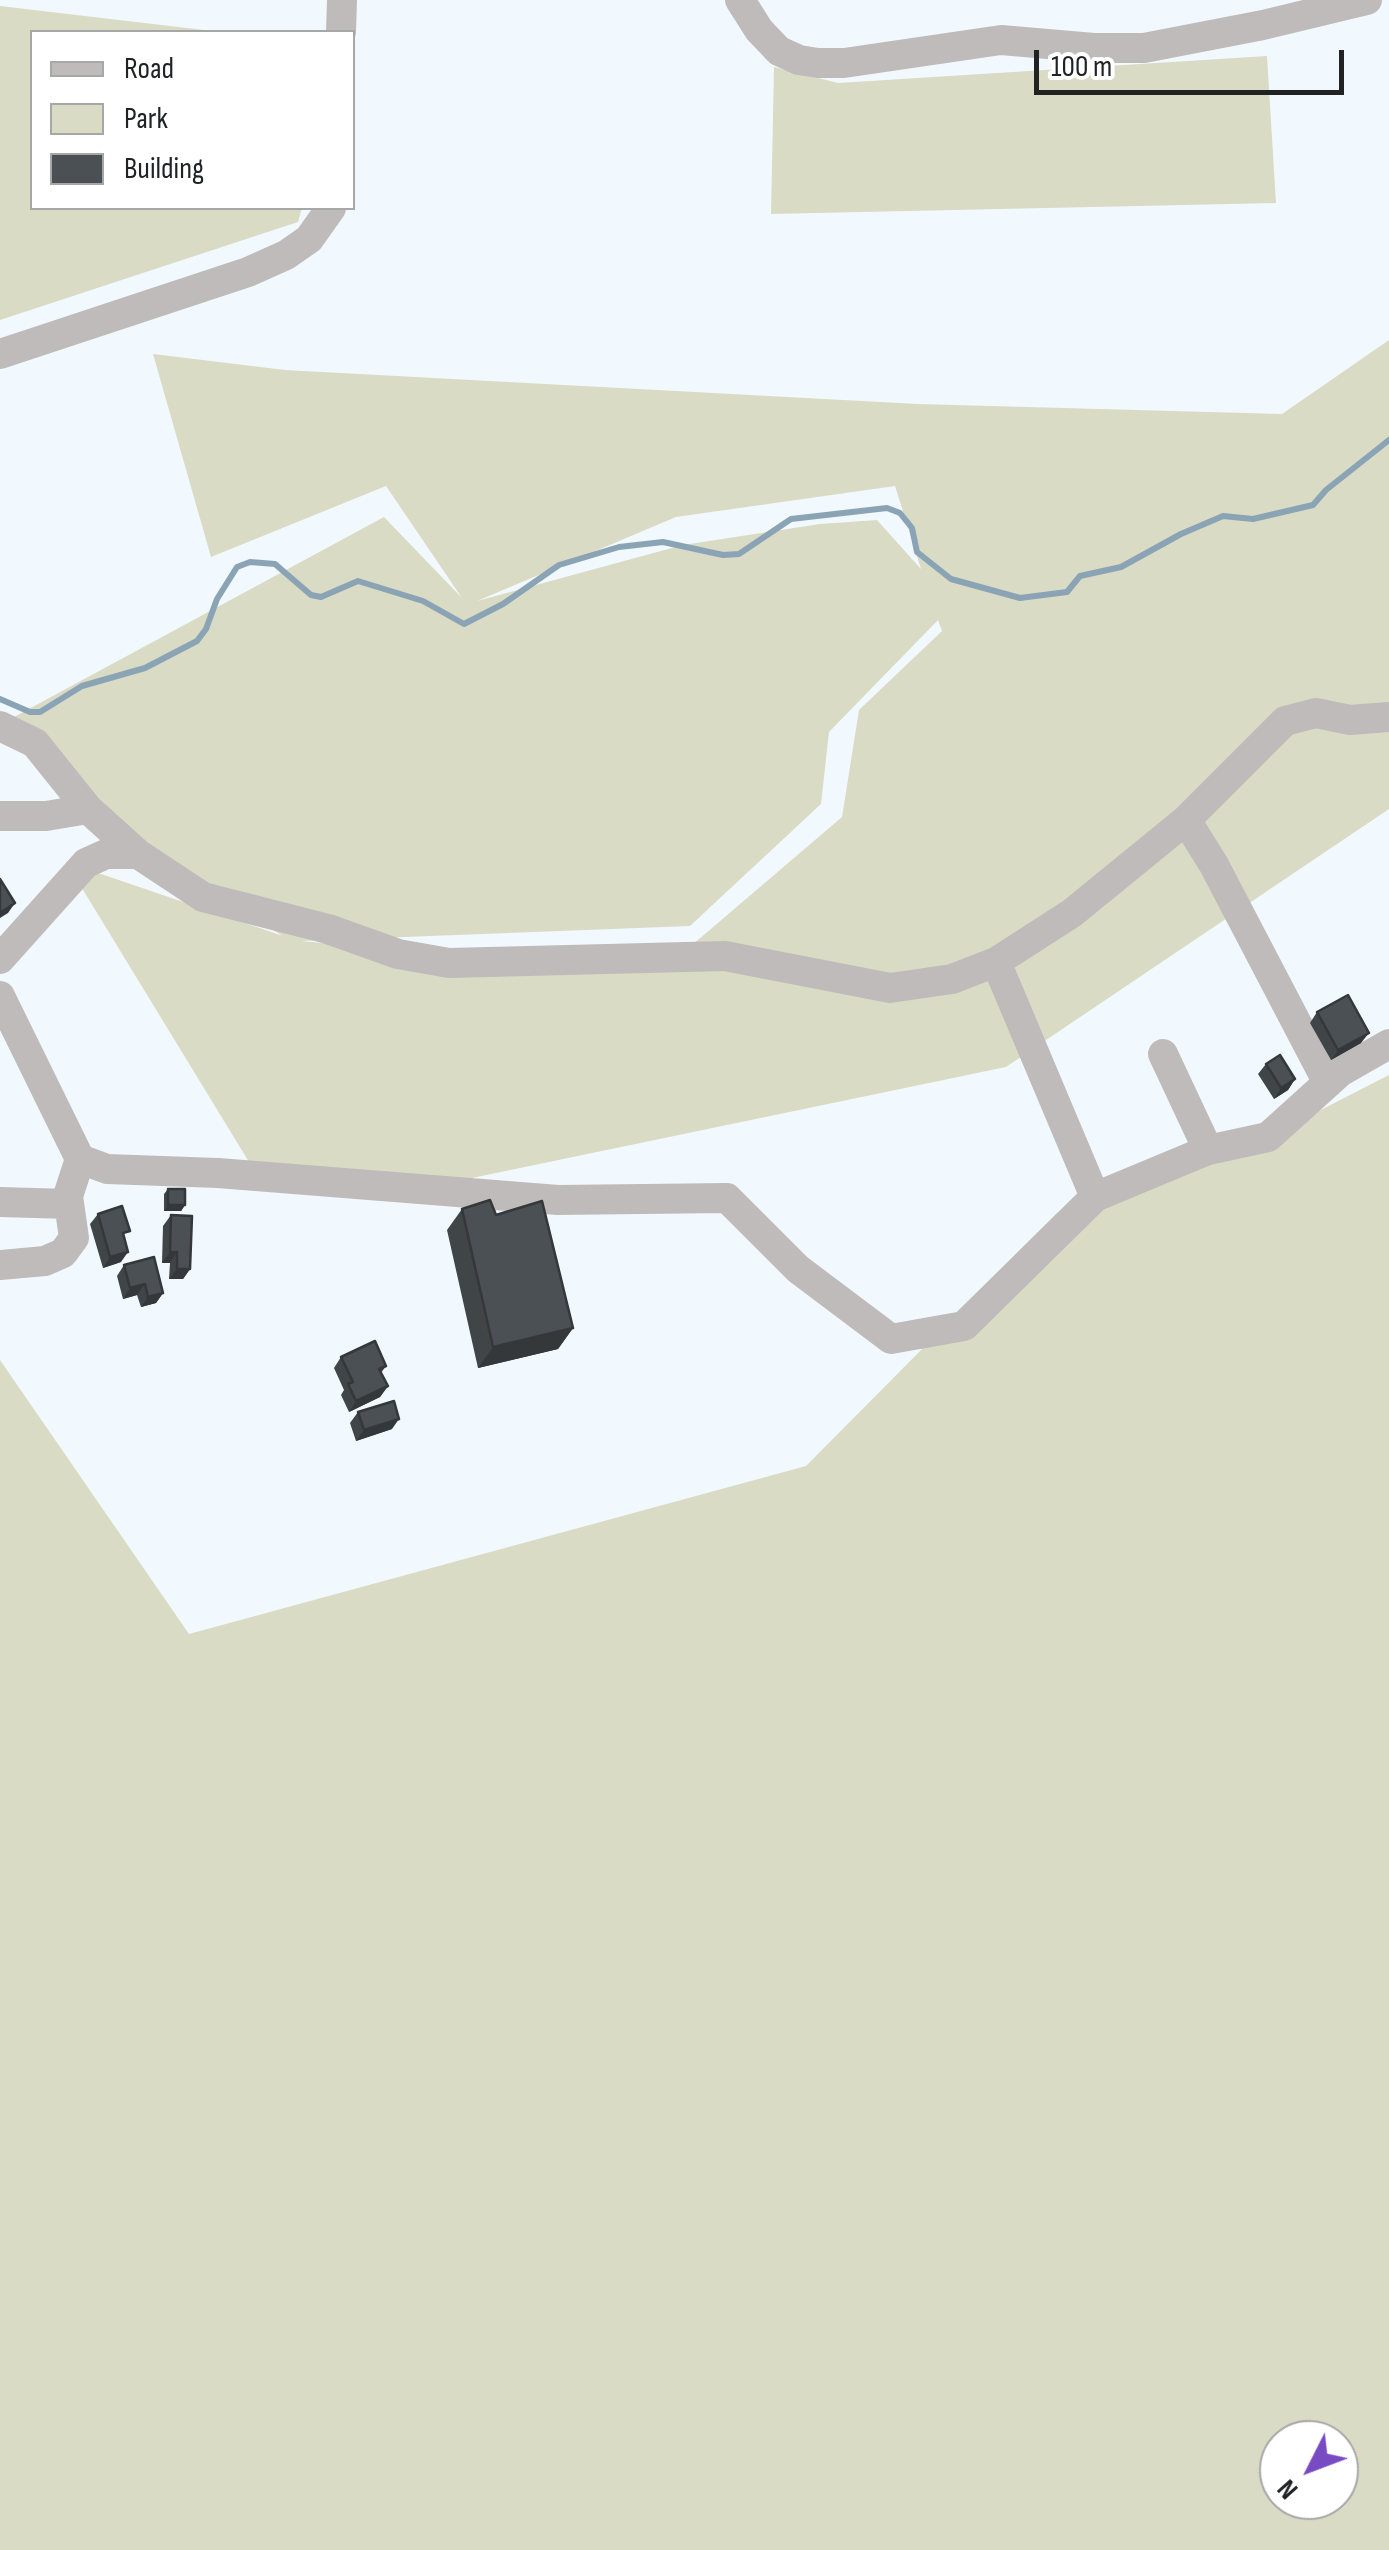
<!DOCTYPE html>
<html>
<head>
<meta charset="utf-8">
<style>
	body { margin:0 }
	#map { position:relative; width:1389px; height:2550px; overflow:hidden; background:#f2f9fe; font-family:"Sofia Sans Condensed",sans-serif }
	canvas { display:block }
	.legend { position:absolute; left:30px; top:30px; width:325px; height:180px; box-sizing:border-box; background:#fff; border:2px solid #a6a7a7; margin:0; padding:12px 18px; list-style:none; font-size:30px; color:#202224 }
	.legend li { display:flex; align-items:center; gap:20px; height:50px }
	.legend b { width:50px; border:2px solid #a6a7a7 }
	.north { position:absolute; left:1259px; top:2420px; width:100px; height:100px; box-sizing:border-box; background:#fff; border:2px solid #a6a7a7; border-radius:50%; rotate:228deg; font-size:28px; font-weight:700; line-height:40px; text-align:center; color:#202224 }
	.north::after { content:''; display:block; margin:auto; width:35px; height:45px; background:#784bc3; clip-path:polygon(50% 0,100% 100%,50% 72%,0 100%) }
	.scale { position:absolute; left:1034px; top:50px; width:310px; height:45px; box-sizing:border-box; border:5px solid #202224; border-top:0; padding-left:12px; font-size:30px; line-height:35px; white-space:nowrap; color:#202224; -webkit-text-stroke:8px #fff; paint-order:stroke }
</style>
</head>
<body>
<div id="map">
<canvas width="1389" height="2550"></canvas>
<ul class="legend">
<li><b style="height:12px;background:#bfbbba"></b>Road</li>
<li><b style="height:28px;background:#d9dbc4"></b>Park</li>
<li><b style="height:28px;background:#4b5054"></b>Building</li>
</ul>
<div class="north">N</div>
<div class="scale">100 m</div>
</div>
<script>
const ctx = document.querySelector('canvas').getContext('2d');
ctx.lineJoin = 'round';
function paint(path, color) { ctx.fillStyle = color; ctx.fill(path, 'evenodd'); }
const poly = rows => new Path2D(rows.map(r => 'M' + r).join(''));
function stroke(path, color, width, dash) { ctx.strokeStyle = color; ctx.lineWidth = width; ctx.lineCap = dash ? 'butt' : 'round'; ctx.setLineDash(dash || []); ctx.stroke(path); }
paint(poly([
	[0,6,221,32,32,32,32,208,302,208,298,222,0,320],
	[1267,56,1276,203,771,214,774,67,838,83],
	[1389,340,1389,809,1006,1067,419,1189,249,1162,66,862,283,936,129,846,14,717,384,517,462,598,386,486,211,557,153,354,285,370,918,404,1282,414],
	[895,486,921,569,877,520,820,524,683,545,477,601,676,517],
	[938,620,942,631,859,710,842,817,678,957,532,962,301,941,690,926,821,804,829,732],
	[1389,1075,1389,2550,0,2550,0,1360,189,1634,806,1466,1057,1213,1208,1150,1268,1137],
	[1279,2440,1339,2440,1339,2500,1279,2500]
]), '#d9dbc4');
stroke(poly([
	[0,699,30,712,40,712,82,686,145,668,197,641,206,629,217,599,237,567,250,562,275,564,311,595,321,597,358,581,423,601,464,624,503,604,559,565,619,547,663,542,723,555,739,554,791,519,887,508,900,513,912,528,917,552,951,579,1020,598,1067,592,1080,576,1121,567,1181,534,1223,516,1253,519,1313,505,1326,490,1389,440]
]), '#8aa4b5', 6);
stroke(poly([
	[740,0,759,30,779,51,799,60,818,63,844,63,1001,40,1094,48,1144,48,1263,25,1367,0],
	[341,32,342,0],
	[0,354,248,272,286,255,309,239,331,208],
	[0,726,35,743,88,809],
	[0,816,46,816,88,809,138,854],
	[1186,820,1214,865,1328,1083],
	[0,959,86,863,106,854,138,854,203,897,328,929,398,954,449,963,725,956,890,988,952,979,996,962,1072,913,1186,820,1285,721,1316,713,1350,720,1389,717],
	[996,962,1095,1197],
	[0,996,80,1159,107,1169,218,1173,558,1200,727,1198,798,1269,891,1339,964,1326,1095,1197,1208,1150,1268,1137,1340,1072,1389,1044],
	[1163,1054,1208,1150],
	[0,1202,69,1204],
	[0,1265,45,1261,63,1253,74,1238,68,1196,80,1159]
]), '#bfbbba', 30);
paint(poly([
	[1317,1012,1361,1043,1331,1060,1310,1023],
	[1266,1064,1295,1079,1288,1090,1274,1099,1258,1074],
	[168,1189,185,1205,181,1211,164,1211,164,1194],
	[462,1209,496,1215,573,1328,558,1349,478,1368,447,1230],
	[98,1214,124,1238,121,1262,103,1268,90,1224],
	[171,1215,190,1269,183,1279,169,1279,170,1263,162,1263,163,1226],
	[124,1265,163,1293,156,1303,141,1307,137,1295,123,1299,117,1276],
	[341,1357,386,1366,381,1373,388,1386,380,1397,349,1412,341,1395,344,1390,334,1368],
	[358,1412,392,1429,356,1441,350,1423]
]), '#404548');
paint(poly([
	[15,903,8,913,0,918,0,913],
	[1369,1033,1361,1043,1331,1060,1338,1050],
	[1295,1079,1288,1090,1274,1099,1281,1088],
	[168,1205,185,1205,181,1211,164,1211],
	[128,1252,121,1262,103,1268,110,1257],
	[170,1252,177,1252,170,1263,162,1263],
	[177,1269,190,1269,183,1279,169,1279],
	[145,1284,137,1295,123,1299,130,1288],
	[163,1293,156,1303,141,1307,148,1297],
	[573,1328,558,1349,478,1368,493,1347],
	[388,1386,380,1397,349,1412,356,1401],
	[399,1419,392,1429,356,1441,364,1430]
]), '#34383b');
const building = poly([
	[0,879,15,903,0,913,0,879],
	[1348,995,1369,1033,1338,1050,1317,1012,1348,995],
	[1280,1055,1295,1079,1281,1088,1266,1064,1280,1055],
	[168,1189,185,1189,185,1205,168,1205,168,1189],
	[490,1200,496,1215,542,1201,573,1328,493,1347,462,1209,490,1200],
	[122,1206,130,1231,123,1233,128,1252,110,1257,98,1214,122,1206],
	[171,1215,192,1216,190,1269,177,1269,177,1252,170,1252,171,1215],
	[154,1257,163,1293,148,1297,145,1284,130,1288,124,1265,154,1257],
	[375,1341,386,1366,379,1369,388,1386,356,1401,348,1384,353,1382,341,1357,375,1341],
	[394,1401,399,1419,364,1430,358,1412,394,1401]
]);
paint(building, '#4b5054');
stroke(building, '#34383b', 2.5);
</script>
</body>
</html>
